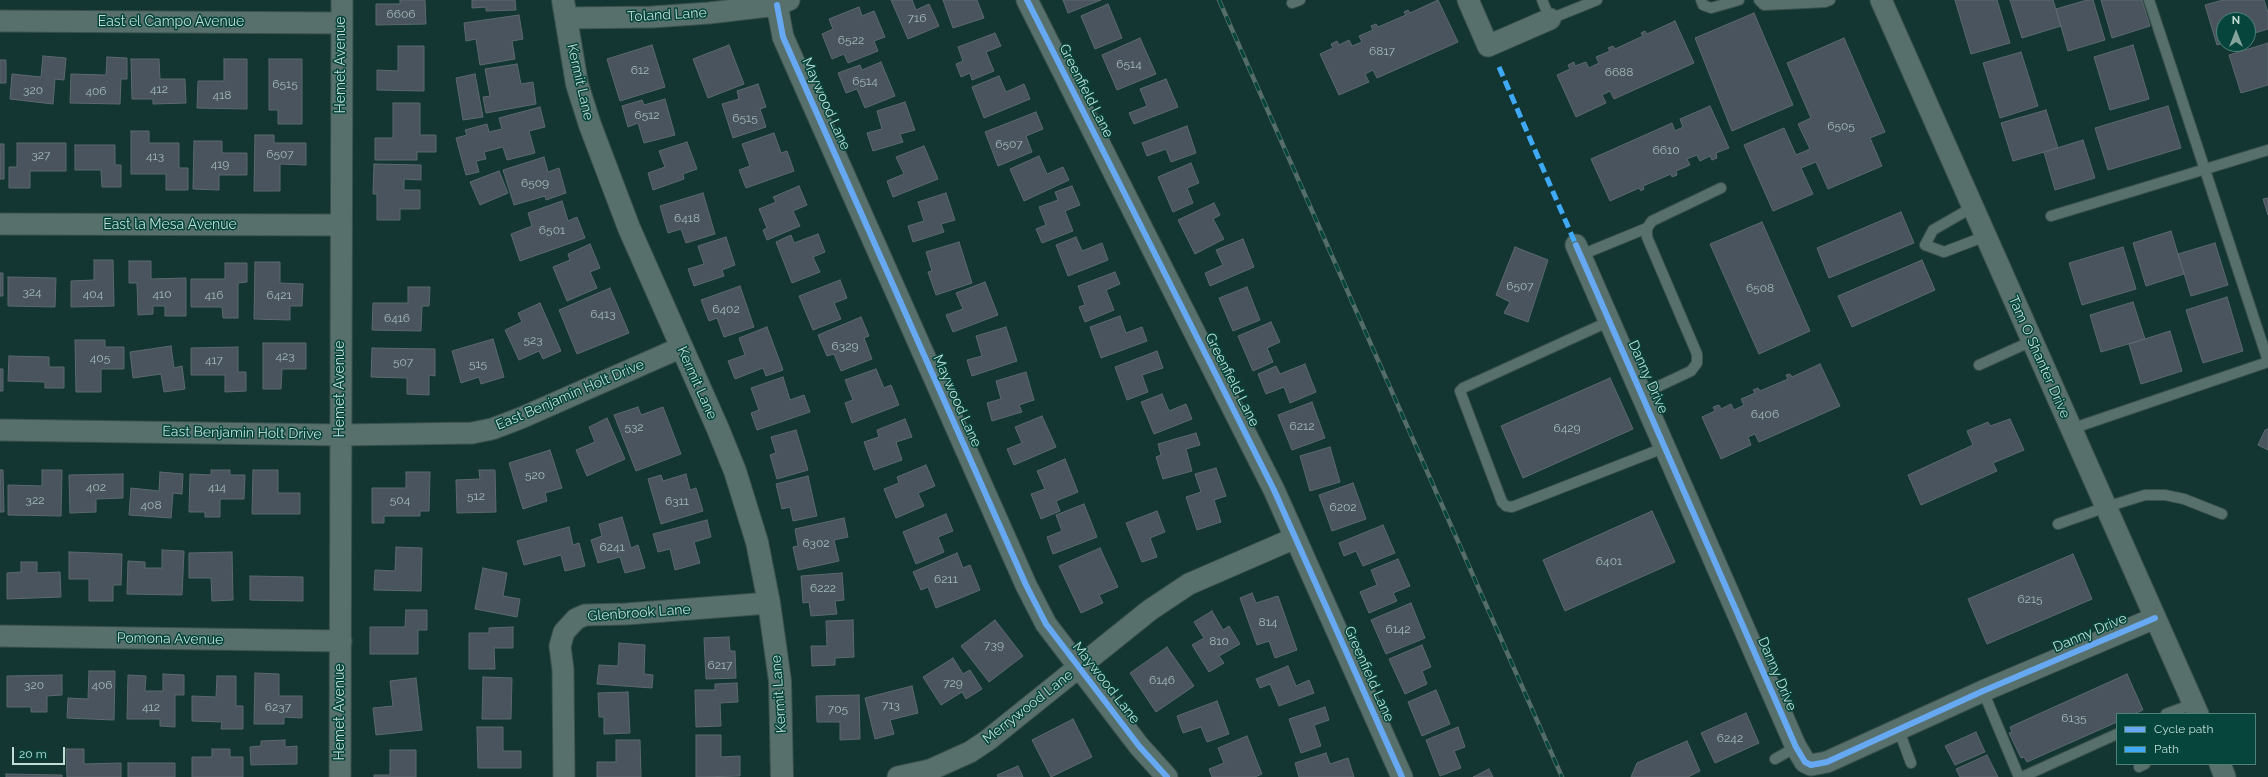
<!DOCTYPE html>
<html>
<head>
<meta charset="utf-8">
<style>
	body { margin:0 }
	#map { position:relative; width:2268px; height:777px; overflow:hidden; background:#143632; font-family:Raleway,sans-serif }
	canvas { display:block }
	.legend { position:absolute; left:2116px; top:713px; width:140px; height:52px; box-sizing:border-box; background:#05453c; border:1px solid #50827a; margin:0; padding:5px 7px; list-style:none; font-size:12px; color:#c1ddd6 }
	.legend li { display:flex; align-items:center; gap:8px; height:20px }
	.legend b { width:20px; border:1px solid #50827a }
	.north { position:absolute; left:2216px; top:12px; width:40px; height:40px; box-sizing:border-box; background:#05453c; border:1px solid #50827a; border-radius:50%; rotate:0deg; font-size:11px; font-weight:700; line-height:16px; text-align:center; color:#c1ddd6 }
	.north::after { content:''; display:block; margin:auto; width:14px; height:18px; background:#84a39d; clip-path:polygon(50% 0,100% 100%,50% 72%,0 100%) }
	.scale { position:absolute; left:12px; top:747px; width:53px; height:18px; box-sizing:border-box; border:2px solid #c1ddd6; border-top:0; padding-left:5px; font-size:12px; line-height:14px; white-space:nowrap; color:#c1ddd6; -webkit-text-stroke:3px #05453c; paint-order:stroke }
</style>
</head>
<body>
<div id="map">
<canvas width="2268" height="777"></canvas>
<ul class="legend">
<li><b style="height:5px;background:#66a8f1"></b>Cycle path</li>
<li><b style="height:5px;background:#3fa9f5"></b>Path</li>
</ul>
<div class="north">N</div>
<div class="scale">20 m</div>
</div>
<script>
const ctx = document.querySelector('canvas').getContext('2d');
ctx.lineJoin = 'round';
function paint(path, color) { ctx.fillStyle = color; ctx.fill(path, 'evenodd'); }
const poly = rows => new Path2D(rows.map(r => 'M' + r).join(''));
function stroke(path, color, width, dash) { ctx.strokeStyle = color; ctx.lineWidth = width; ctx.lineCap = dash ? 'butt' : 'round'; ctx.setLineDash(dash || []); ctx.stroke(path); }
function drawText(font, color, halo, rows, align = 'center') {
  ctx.font = font + ' Raleway,sans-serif'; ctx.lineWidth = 3; ctx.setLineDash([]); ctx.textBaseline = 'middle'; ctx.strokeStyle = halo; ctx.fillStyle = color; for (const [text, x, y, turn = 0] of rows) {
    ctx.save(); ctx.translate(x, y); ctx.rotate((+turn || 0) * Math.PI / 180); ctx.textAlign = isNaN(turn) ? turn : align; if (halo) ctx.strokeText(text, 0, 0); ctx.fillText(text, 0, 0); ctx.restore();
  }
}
const building = poly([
	[400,0,425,0,426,24,376,25,376,4,400,4,400,0],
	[472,0,515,0,516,10,486,11,486,7,472,8,472,0],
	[891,0,912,0,916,10,929,4,939,26,908,39,891,0],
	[943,0,977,0,984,18,953,28,943,0],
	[1063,0,1101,0,1068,13,1063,0],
	[1438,0,1458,42,1377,78,1373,70,1365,74,1369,82,1339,95,1320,54,1333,48,1331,44,1337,41,1339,45,1349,40,1352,46,1362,42,1359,36,1373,30,1371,26,1376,24,1378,27,1406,15,1404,12,1408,10,1410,13,1438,0],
	[1955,0,1997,0,2010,43,1971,54,1955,0],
	[2010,0,2053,0,2061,26,2022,38,2010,0],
	[2087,0,2093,0,2105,40,2068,51,2056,9,2087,0],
	[2101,0,2142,0,2150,26,2112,38,2101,0],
	[2223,0,2264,0,2268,13,2268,29,2248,35,2248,20,2224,20,2224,43,2217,45,2205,5,2223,0],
	[1108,4,1122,38,1095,49,1081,16,1108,4],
	[859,7,862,16,874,11,885,37,874,41,878,51,848,63,844,54,832,59,822,34,833,29,829,19,859,7],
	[1754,13,1793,105,1732,131,1695,38,1754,13],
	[519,15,523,39,512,41,515,59,480,65,476,39,466,41,464,23,519,15],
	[1675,21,1694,63,1614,99,1610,91,1602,95,1606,103,1576,117,1557,75,1570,69,1568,65,1574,62,1575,66,1586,62,1589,68,1599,63,1596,57,1610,51,1608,48,1613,46,1615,49,1643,36,1641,33,1645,31,1647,34,1675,21],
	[995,33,1001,46,986,52,994,71,972,80,970,73,961,77,956,64,963,61,958,47,995,33],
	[1140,38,1156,74,1117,90,1102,55,1140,38],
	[1844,38,1885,132,1870,138,1882,166,1828,189,1816,162,1801,168,1813,194,1773,211,1744,145,1784,128,1796,155,1810,149,1798,124,1811,118,1787,63,1844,38],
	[2268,43,2268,85,2241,93,2229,55,2268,43],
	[652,45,665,87,620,101,607,59,652,45],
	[729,45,744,84,708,98,693,59,729,45],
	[2133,45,2149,99,2110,110,2094,57,2133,45],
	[398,46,424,46,424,91,377,90,377,70,398,71,398,46],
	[2021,52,2038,106,2000,118,1983,63,2021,52],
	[43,56,66,58,64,80,55,79,53,104,10,99,12,74,41,77,43,56],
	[107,57,127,58,127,79,121,79,120,104,70,103,71,74,106,75,107,57],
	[131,59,159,59,160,79,185,79,186,103,153,104,153,99,132,99,131,59],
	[224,59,247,59,247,109,197,108,198,81,224,81,224,59],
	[269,59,302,59,302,124,278,124,278,110,269,110,269,59],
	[0,60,6,60,6,83,0,83,0,60],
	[881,62,895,96,865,108,857,89,846,93,838,73,860,65,862,70,881,62],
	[517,64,521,84,533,82,536,104,486,113,483,97,490,96,485,69,517,64],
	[475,74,483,117,463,120,456,78,475,74],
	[999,76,1006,92,1024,84,1030,99,984,118,972,87,999,76],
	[1166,79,1178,107,1134,124,1129,113,1147,106,1140,89,1166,79],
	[758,84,766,107,760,109,766,127,733,138,722,104,739,99,737,91,758,84],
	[665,99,675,135,644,143,638,123,628,127,622,106,642,100,644,105,665,99],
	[905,102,915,130,900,134,903,142,873,151,867,133,882,129,877,111,905,102],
	[393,103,420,103,420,135,436,135,436,152,417,152,417,160,375,160,375,138,393,138,393,103],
	[1710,106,1729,148,1716,153,1717,158,1712,160,1710,156,1700,161,1697,155,1687,159,1690,165,1676,171,1677,175,1672,177,1671,174,1643,186,1644,189,1641,191,1639,188,1610,201,1591,159,1672,123,1675,131,1683,127,1680,119,1710,106],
	[2168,106,2181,148,2108,170,2095,128,2168,106],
	[540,107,545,127,529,131,535,153,507,160,503,147,484,152,486,159,476,161,479,172,466,175,456,138,467,135,465,130,487,124,489,132,502,129,499,118,540,107],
	[2046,110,2058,148,2013,161,2001,123,2046,110],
	[1036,112,1043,129,1026,136,1032,152,998,166,985,132,1036,112],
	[1187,126,1196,153,1171,162,1166,149,1147,156,1142,143,1187,126],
	[131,131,149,131,149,143,179,143,179,168,188,168,188,190,166,190,166,174,131,174,131,131],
	[774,133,781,153,787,151,794,171,746,188,739,170,750,166,742,144,774,133],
	[255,135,274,135,274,143,306,143,306,165,280,164,280,191,254,191,255,135],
	[2083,140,2095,178,2055,190,2044,152,2083,140],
	[194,141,222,141,222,153,247,153,247,175,219,175,219,190,193,189,194,141],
	[687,142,697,169,683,174,684,179,653,190,648,173,665,167,659,151,687,142],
	[17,143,66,143,66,171,30,171,30,188,9,188,9,167,17,167,17,143],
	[0,144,4,144,4,179,0,179,0,144],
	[75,145,115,145,115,165,121,165,121,187,102,187,101,170,75,170,75,145],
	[924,146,938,179,893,197,887,181,904,174,896,157,924,146],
	[1039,156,1047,174,1063,167,1069,180,1024,201,1010,169,1039,156],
	[544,157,548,172,559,168,566,193,546,200,545,196,514,205,503,170,544,157],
	[1191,163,1199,183,1187,188,1193,203,1173,212,1158,177,1191,163],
	[374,164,421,165,421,180,404,179,404,190,420,190,420,209,400,209,400,220,377,220,377,194,373,194,374,164],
	[499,171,508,193,480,205,470,182,499,171],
	[799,186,807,205,793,211,800,226,767,240,763,230,767,228,759,209,776,202,773,197,799,186],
	[1072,186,1080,205,1065,211,1073,231,1042,243,1036,229,1046,225,1039,207,1058,200,1055,192,1072,186],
	[703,193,715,234,686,243,681,229,668,233,660,206,703,193],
	[946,193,955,220,941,224,944,232,913,242,908,226,924,221,918,202,946,193],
	[2268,198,2268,215,2263,199,2268,198],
	[562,201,568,221,577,217,585,238,520,261,511,234,532,226,528,213,562,201],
	[1214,203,1220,215,1213,219,1224,239,1195,254,1178,220,1214,203],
	[1901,212,1914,243,1829,278,1817,248,1901,212],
	[1762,222,1810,331,1759,354,1710,244,1762,222],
	[2171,231,2184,274,2146,286,2133,243,2171,231],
	[818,234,825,252,813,257,820,272,792,283,776,242,791,235,794,243,818,234],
	[726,237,735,265,722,270,724,276,694,286,688,269,704,264,698,246,726,237],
	[1076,237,1082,251,1102,243,1108,260,1068,276,1056,245,1076,237],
	[1243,239,1254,267,1210,286,1205,273,1223,265,1216,250,1243,239],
	[959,242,972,283,936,295,928,272,932,271,926,252,959,242],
	[2215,243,2228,285,2191,296,2178,254,2215,243],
	[590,244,600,268,590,272,597,288,567,301,553,267,570,260,568,254,590,244],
	[1515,247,1548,260,1528,322,1504,313,1510,302,1496,295,1515,247],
	[2123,247,2136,289,2082,305,2069,263,2123,247],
	[94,260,113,260,114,306,71,307,71,281,94,280,94,260],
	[1922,260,1935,290,1852,327,1838,296,1922,260],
	[129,261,151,261,151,279,186,278,186,316,165,316,165,306,153,306,153,314,138,315,137,283,129,283,129,261],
	[255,262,280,262,280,283,303,284,302,306,290,306,290,320,254,319,255,262],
	[225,263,247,263,247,282,238,283,238,318,223,318,222,307,191,307,191,279,225,279,225,263],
	[1115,272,1120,284,1106,290,1114,310,1085,322,1079,307,1085,305,1078,286,1115,272],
	[0,273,3,273,3,296,0,296,0,273],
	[8,277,56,278,55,307,8,306,8,277],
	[840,280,847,298,834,303,841,319,813,330,799,296,840,280],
	[985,282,998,315,953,332,946,315,963,309,956,293,985,282],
	[740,286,754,327,724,337,717,318,709,321,701,300,740,286],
	[408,287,430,287,429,306,422,306,421,331,372,330,373,303,408,303,408,287],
	[1247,287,1260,320,1233,331,1219,298,1247,287],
	[610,288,629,333,577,354,559,310,610,288],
	[2227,297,2243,351,2203,363,2186,310,2227,297],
	[2133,302,2145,339,2101,352,2090,315,2133,302],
	[540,303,561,351,543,359,539,351,519,360,505,330,522,322,518,313,540,303],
	[1120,316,1126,333,1142,327,1147,341,1101,358,1090,327,1120,316],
	[861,317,869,336,864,338,872,359,841,371,834,354,827,356,818,335,861,317],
	[1271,322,1280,342,1267,348,1273,362,1253,371,1238,336,1271,322],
	[767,327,783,370,766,376,763,368,735,379,728,361,745,355,739,338,767,327],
	[1006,327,1017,361,972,376,967,360,982,356,976,336,1006,327],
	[2170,331,2182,371,2141,384,2129,344,2170,331],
	[493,339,504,377,481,384,479,377,461,383,452,351,493,339],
	[75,340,105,340,105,347,124,347,124,369,101,369,101,392,76,392,75,340],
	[263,343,306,343,306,369,282,369,281,389,263,389,263,343],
	[171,346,174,368,182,366,185,389,164,392,161,374,133,378,130,352,171,346],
	[238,347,238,372,246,372,246,391,225,392,225,375,191,375,191,348,238,347],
	[372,348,435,349,435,376,429,375,429,395,407,394,407,378,371,377,372,348],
	[1157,351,1163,368,1142,375,1148,392,1127,400,1115,367,1157,351],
	[9,356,49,357,49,367,64,367,64,388,45,388,45,382,8,381,9,356],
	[1305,364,1316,392,1290,403,1284,387,1266,394,1258,374,1276,366,1280,374,1305,364],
	[1820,364,1840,406,1759,442,1755,434,1748,437,1751,445,1721,459,1702,417,1715,411,1713,407,1719,405,1721,409,1731,404,1734,410,1744,405,1741,399,1755,393,1753,390,1758,388,1760,391,1788,379,1786,375,1790,374,1792,377,1820,364],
	[0,369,3,369,3,391,0,391,0,369],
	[876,369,884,388,891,385,899,405,852,423,845,403,853,400,845,380,876,369],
	[1026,372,1034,400,1019,405,1022,412,992,421,987,403,1001,399,996,381,1026,372],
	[783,377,790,400,804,395,810,412,757,430,751,413,759,410,751,388,783,377],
	[1610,378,1633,429,1523,478,1501,426,1610,378],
	[1162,394,1169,411,1186,404,1192,419,1154,434,1141,402,1162,394],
	[1312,402,1325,438,1292,450,1278,415,1312,402],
	[638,407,641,415,663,407,681,454,636,471,614,415,638,407],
	[1042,416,1056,447,1014,465,1007,449,1022,443,1015,427,1042,416],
	[607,418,625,459,587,476,576,450,595,442,589,427,607,418],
	[905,419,912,437,896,442,902,460,874,470,864,442,879,437,877,430,905,419],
	[2010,419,2024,450,1993,463,1997,471,1921,505,1908,475,1973,445,1967,431,1988,422,1990,426,2010,419],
	[2268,429,2268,450,2258,445,2265,430,2268,429],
	[796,430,808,470,777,479,770,455,776,453,771,437,796,430],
	[1196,433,1200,445,1186,449,1192,471,1163,479,1156,457,1161,455,1158,444,1196,433],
	[1330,447,1340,482,1310,491,1300,456,1330,447],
	[550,450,562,488,545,493,547,501,523,509,509,463,550,450],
	[1065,459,1078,492,1056,501,1060,511,1041,519,1031,494,1045,489,1037,471,1065,459],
	[926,465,935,486,918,493,924,506,896,518,884,489,899,483,897,477,926,465],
	[1216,468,1226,496,1214,500,1221,522,1197,530,1186,497,1201,492,1195,474,1216,468],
	[0,470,3,470,4,512,0,512,0,470],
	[42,470,62,470,61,516,8,515,8,485,42,486,42,470],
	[211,470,230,470,230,475,245,475,244,499,220,499,220,517,205,517,205,512,189,512,190,474,211,475,211,470],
	[253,470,278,470,278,493,300,493,300,514,252,514,253,470],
	[479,470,495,470,496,512,457,513,456,480,480,479,479,470],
	[160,472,183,474,182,494,173,493,171,518,129,515,131,488,159,491,160,472],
	[406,472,430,472,429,511,420,511,420,516,384,516,384,523,372,523,372,488,406,488,406,472],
	[123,474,123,498,96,499,96,512,70,513,69,475,123,474],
	[686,474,690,490,696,488,703,511,661,524,648,479,661,475,663,481,686,474],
	[808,476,817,516,793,521,790,507,782,509,776,484,808,476],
	[1353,483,1366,519,1332,531,1319,495,1353,483],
	[1084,504,1097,537,1053,554,1047,537,1062,531,1056,515,1084,504],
	[1157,511,1165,532,1150,538,1157,557,1142,562,1126,523,1157,511],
	[1652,511,1675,562,1565,611,1543,560,1652,511],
	[946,514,953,531,938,537,944,552,916,564,903,532,946,514],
	[622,517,631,548,638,545,645,568,625,573,620,557,598,563,591,540,602,536,599,524,622,517],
	[844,518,848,537,834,540,839,561,798,570,793,547,798,546,795,529,844,518],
	[707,520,711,537,694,542,700,563,675,570,670,549,658,552,653,534,707,520],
	[1383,525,1395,553,1363,566,1356,551,1344,556,1339,543,1383,525],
	[569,527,573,545,579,543,585,566,565,571,561,555,524,565,517,541,569,527],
	[396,547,422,548,421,591,374,590,375,570,395,571,396,547],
	[1100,548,1118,587,1099,595,1103,603,1081,613,1059,566,1100,548],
	[162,550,184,551,182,595,127,594,128,561,145,562,145,568,162,568,162,550],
	[69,552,122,554,121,585,113,585,113,601,89,601,89,579,69,579,69,552],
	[232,552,233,600,212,601,211,578,189,578,189,553,232,552],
	[957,553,963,568,970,565,980,590,936,608,928,587,921,590,913,572,957,553],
	[2073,554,2092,599,1987,644,1968,599,2073,554],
	[1398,559,1410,586,1393,593,1397,601,1369,613,1360,592,1377,585,1371,570,1398,559],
	[21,562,37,562,37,573,60,572,61,597,7,599,7,573,21,572,21,562],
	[483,568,507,573,503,596,520,599,517,617,475,609,483,568],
	[842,573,844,600,835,601,837,614,811,616,809,602,803,603,801,576,842,573],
	[250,576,303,577,303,601,250,600,250,576],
	[1252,593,1256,603,1278,596,1297,650,1275,658,1269,641,1257,645,1240,598,1252,593],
	[1411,603,1425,638,1386,654,1371,620,1411,603],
	[406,610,427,610,427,630,418,630,418,654,370,654,370,627,405,627,406,610],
	[1212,611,1223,630,1229,626,1240,644,1219,656,1224,663,1209,672,1192,645,1204,638,1194,622,1212,611],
	[853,620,854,657,835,658,835,665,812,666,811,646,827,646,826,621,853,620],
	[995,620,1023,656,989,682,961,646,995,620],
	[513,627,513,648,494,648,495,669,469,669,469,633,489,633,489,628,513,627],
	[729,637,730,651,735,651,736,678,706,679,704,638,729,637],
	[619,643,645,645,644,674,653,675,652,688,597,684,599,665,618,666,619,643],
	[1422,645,1431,667,1422,671,1427,684,1405,694,1389,659,1422,645],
	[1167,647,1194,686,1156,712,1130,673,1167,647],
	[953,658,963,674,970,670,982,689,966,699,962,692,941,705,923,677,953,658],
	[1288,666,1296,686,1309,680,1314,693,1279,706,1270,684,1260,688,1256,679,1288,666],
	[89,671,115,671,114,720,67,718,68,698,88,699,89,671],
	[255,673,279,674,279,696,302,696,302,718,284,717,284,724,254,724,255,673],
	[163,674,184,675,184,695,175,695,175,727,160,726,160,719,127,719,128,675,146,676,145,691,163,691,163,674],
	[2127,674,2143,710,2134,714,2117,714,2117,722,2027,762,2024,757,2021,758,2009,733,2012,732,2010,727,2127,674],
	[62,675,62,695,47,696,47,712,31,712,31,707,7,707,7,676,62,675],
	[217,676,236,676,236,706,243,706,243,729,221,729,222,722,192,721,192,696,216,697,217,676],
	[483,677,512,678,511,719,482,719,483,677],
	[416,678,422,730,376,735,373,708,393,706,390,681,416,678],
	[737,683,738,702,720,703,721,726,696,727,695,690,715,690,715,684,737,683],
	[912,686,918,713,890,720,894,734,875,739,865,698,912,686],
	[1436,690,1450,724,1422,736,1408,702,1436,690],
	[628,692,630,733,604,734,604,717,599,717,598,693,628,692],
	[859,695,860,739,840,740,840,722,817,722,816,696,859,695],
	[1217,701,1229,734,1207,742,1201,727,1183,733,1177,716,1217,701],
	[1325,707,1329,720,1314,725,1321,746,1301,753,1289,719,1325,707],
	[1746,713,1759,743,1715,763,1701,733,1746,713],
	[1073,719,1092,757,1051,777,1032,740,1073,719],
	[477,727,503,727,503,751,521,751,521,768,478,768,477,727],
	[1458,727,1465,747,1454,751,1461,768,1440,776,1426,740,1458,727],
	[1976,732,1985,752,1955,765,1945,746,1976,732],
	[696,735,721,735,721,757,740,756,740,776,696,777,696,735],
	[1247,736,1262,774,1255,777,1212,777,1209,769,1224,763,1218,748,1247,736],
	[285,740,285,747,297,746,297,764,251,765,250,747,261,746,261,741,285,740],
	[616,740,640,740,641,777,597,777,597,762,616,762,616,740],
	[1687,741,1700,771,1688,777,1631,777,1637,763,1687,741],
	[66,749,84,749,84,764,121,763,121,777,67,777,66,749],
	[212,749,230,749,230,757,243,757,243,777,192,777,192,757,212,757,212,749],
	[390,750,416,750,416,777,374,777,374,775,390,775,390,750],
	[1326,753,1330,764,1348,758,1354,777,1299,777,1295,763,1326,753],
	[1987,755,1998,777,1960,777,1956,769,1987,755],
	[128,763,175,763,175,777,128,777,128,763],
	[1018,766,1023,777,998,777,997,775,1018,766],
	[1489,769,1493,777,1473,777,1489,769],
	[6,774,62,775,62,777,6,777,6,774]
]);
paint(building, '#49545e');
stroke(building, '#5c696e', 1);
const service = poly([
	[1542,0,1550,19,1597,0],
	[1701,0,1703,5,1711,8,1739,0],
	[1759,0,1764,5,1825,2,1830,0],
	[2149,0,2268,361],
	[1292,3,1300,0],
	[1973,207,1933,230,1925,245,1944,252,1986,236],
	[2051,216,2268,150],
	[1581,255,1647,228],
	[1610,321,1463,388,1460,391,1502,502,1506,506,1512,507,1666,447],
	[1979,365,2032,341],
	[1642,394,1691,371,1697,363,1697,354,1647,237,1647,228,1652,221,1721,188],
	[2071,429,2268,362],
	[2058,524,2106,507,2145,495,2165,495,2184,499,2222,514],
	[1983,691,2019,777],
	[2166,714,2193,704],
	[1898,728,1911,763],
	[1775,759,1796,747],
	[2139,767,2145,764],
	[2022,777,2117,734]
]);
const minor = poly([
	[1027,0,1274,490,1402,777],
	[1468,0,1488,46,1550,19],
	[1881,0,2198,714],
	[777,5,783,37,1026,585,1046,624,1139,746,1167,777],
	[567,18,652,17,709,13,777,5,789,0],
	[0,21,341,23],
	[0,224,340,225],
	[1576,245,1796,747,1805,762,1811,765,1827,762,1983,691,2155,618],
	[0,430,341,435,472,433,492,429,521,418,682,347],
	[0,636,341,641],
	[2220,764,2225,777],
	[340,777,342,0],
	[564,777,563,670,560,646,564,632,576,619,585,615,626,614,769,603],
	[898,777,930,770,970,752,988,740,1150,610,1189,584,1295,538]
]);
const tertiary = poly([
	[563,0,577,84,590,125,629,228,718,429,735,471,757,542,769,603,780,681,782,777]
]);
stroke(service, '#3a514d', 12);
stroke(minor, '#3a514d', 23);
stroke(tertiary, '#3a514d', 24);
stroke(service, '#58706c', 10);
stroke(minor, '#58706c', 21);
stroke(tertiary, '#58706c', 22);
const rail = poly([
	[1219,0,1562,777]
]);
stroke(rail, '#556d69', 4.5);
stroke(rail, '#05453c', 3, [9]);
stroke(poly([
	[1499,67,1576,245]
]), '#3fa9f5', 5, [10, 5]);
stroke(poly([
	[1027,0,1274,490,1402,777],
	[777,5,783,37,1026,585,1046,624,1139,746,1167,777],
	[1576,245,1796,747,1805,762,1811,765,1827,762,1983,691,2155,618]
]), '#66a8f1', 6);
drawText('12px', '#a3bbb8', null, [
	["6606",401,14],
	["716",917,18],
	["6522",851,40],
	["6817",1382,51],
	["6514",1129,64],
	["612",640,70],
	["6688",1619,72],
	["6514",865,81],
	["6515",285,84],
	["412",159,89],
	["320",33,90],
	["406",96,91],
	["418",222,95],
	["6512",647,115],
	["6515",745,118],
	["6505",1841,126],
	["6507",1009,144],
	["6610",1666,150],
	["6507",280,154],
	["327",41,155],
	["413",155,156],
	["419",220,164],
	["6509",535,183],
	["6418",687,218],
	["6501",552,230],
	["6507",1520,286],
	["6508",1760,288],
	["324",32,292],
	["404",93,294],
	["410",162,294],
	["416",214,295],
	["6421",279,295],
	["6402",726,309],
	["6413",603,314],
	["6416",397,318],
	["523",533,340],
	["6329",845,346],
	["423",285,356],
	["405",100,358],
	["417",214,360],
	["507",403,362],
	["515",478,364],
	["6406",1765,414],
	["6212",1302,426],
	["532",634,427],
	["6429",1567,428],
	["520",535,475],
	["402",96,487],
	["414",217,487],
	["512",476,496],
	["322",35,500],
	["504",400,500],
	["6311",677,501],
	["408",151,505],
	["6202",1343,507],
	["6302",816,543],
	["6241",612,547],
	["6401",1609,561],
	["6211",946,579],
	["6222",823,588],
	["6215",2030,599],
	["814",1268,622],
	["6142",1398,629],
	["810",1219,641],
	["739",994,645],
	["6217",720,665],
	["6146",1162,680],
	["729",953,683],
	["320",34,685],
	["406",102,685],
	["713",891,705],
	["412",151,707],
	["6237",278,707],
	["705",838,709],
	["6135",2074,718],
	["6242",1730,738]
]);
drawText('14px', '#c1ddd6', '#05453c', [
	["Toland Lane",667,15,-3],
	["East el Campo Avenue",171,22],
	["Hemet Avenue",341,65,-90],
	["Kermit Lane",580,82,77],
	["Greenfield Lane",1086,91,63],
	["Maywood Lane",826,104,66],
	["East la Mesa Avenue",170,225],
	["Tam O Shanter Drive",2039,357,66],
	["Danny Drive",1648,377,66],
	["Greenfield Lane",1232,380,63],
	["Kermit Lane",697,383,66],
	["Hemet Avenue",340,389,-90],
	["East Benjamin Holt Drive",570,395,-23],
	["Maywood Lane",957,401,66],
	["East Benjamin Holt Drive",242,433,1],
	["Glenbrook Lane",639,613,-4],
	["Danny Drive",2090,633,-23],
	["Pomona Avenue",170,639,1],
	["Greenfield Lane",1369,674,66],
	["Danny Drive",1777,674,67],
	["Maywood Lane",1106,683,52],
	["Kermit Lane",779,694,-94],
	["Merrywood Lane",1028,707,-38],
	["Hemet Avenue",340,712,-90]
]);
</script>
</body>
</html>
